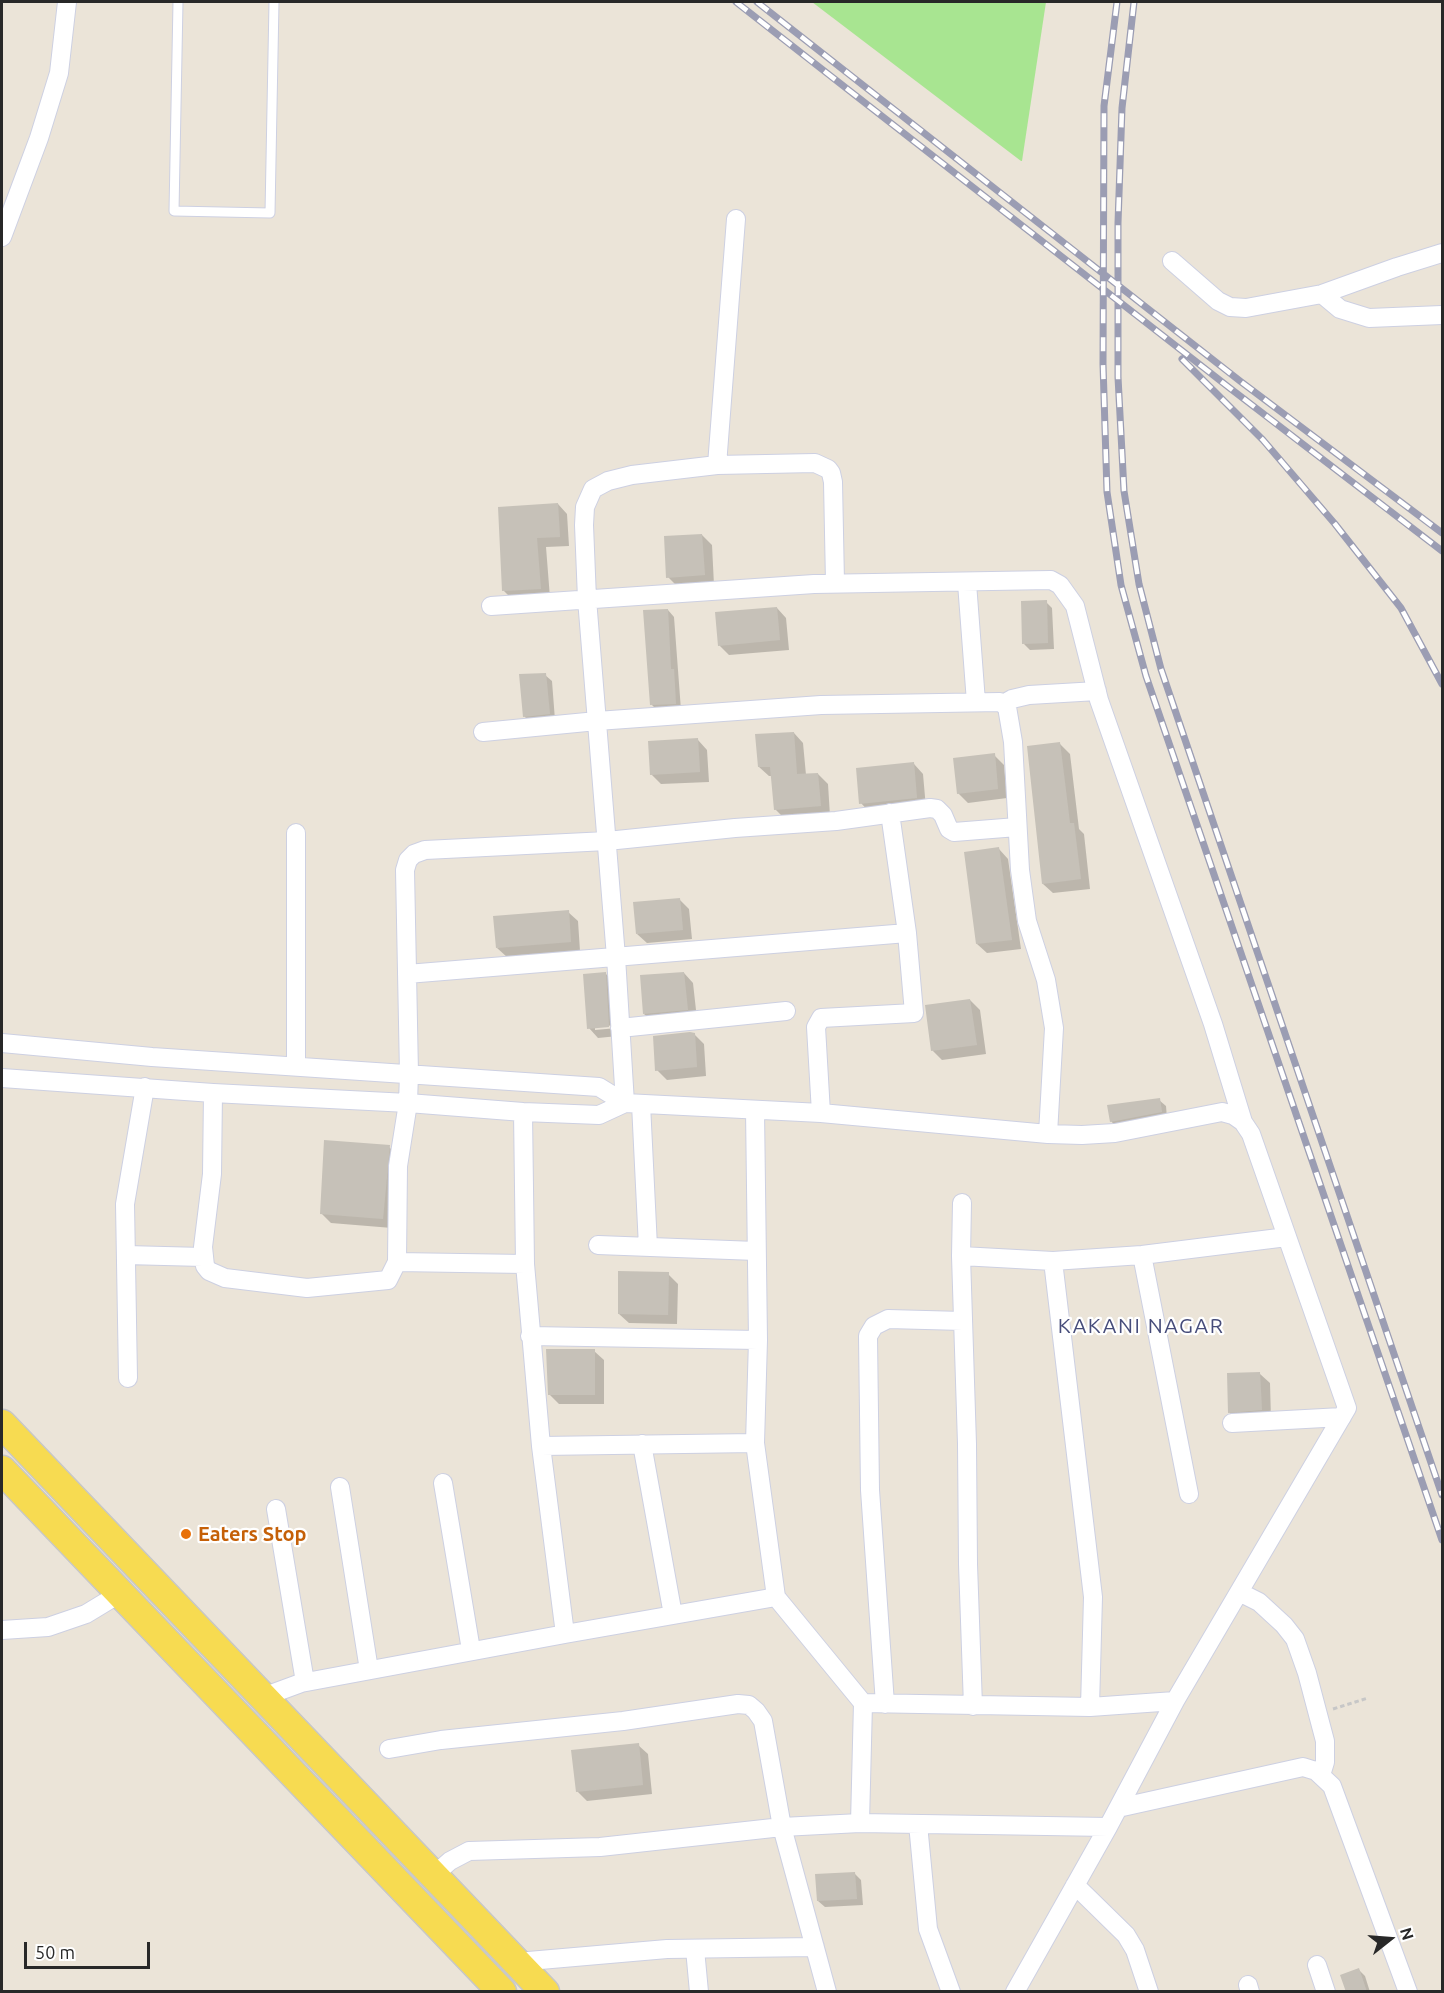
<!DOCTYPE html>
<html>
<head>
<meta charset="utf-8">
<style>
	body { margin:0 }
	#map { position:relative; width:1444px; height:1993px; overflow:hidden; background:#ebe4d8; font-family:Ubuntu,sans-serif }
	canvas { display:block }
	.frame { position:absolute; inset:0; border:3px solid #282828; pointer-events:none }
	.north { position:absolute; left:1360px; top:1909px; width:60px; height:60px; -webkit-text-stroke:4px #fff; paint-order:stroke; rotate:73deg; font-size:16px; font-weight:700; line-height:24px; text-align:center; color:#282828 }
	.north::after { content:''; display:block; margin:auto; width:21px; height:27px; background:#282828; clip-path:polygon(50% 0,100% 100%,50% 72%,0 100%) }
	.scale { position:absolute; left:24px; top:1942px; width:126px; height:27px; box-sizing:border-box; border:3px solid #282828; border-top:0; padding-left:8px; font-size:18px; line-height:21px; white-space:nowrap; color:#282828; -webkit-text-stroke:4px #fff; paint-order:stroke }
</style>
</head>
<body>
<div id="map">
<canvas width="1444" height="1993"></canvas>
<div class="frame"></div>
<div class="north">N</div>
<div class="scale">50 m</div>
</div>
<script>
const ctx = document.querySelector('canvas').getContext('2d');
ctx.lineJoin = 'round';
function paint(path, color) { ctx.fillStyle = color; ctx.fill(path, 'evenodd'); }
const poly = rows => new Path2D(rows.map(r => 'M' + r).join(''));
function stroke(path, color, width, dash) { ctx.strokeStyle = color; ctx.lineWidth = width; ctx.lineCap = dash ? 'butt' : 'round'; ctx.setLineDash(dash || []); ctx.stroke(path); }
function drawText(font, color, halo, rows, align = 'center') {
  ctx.font = font + ' Ubuntu,sans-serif'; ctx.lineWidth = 4.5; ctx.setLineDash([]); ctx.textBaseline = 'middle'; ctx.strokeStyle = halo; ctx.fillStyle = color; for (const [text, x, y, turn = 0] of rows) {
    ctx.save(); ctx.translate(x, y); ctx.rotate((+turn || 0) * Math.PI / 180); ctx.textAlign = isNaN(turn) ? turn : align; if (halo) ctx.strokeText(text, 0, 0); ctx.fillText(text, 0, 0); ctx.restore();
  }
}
paint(poly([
	[812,2,1046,2,1022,161,1021,161]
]), '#a8e591');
paint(poly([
	[558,504,567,514,569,546,546,547,550,598,513,600,503,590],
	[702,535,712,545,714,585,678,587,668,577],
	[1046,602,1052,608,1054,649,1030,650,1024,644],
	[777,608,786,618,789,650,729,655,719,645],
	[668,610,674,617,681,710,658,711,652,705],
	[545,675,552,681,555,720,530,722,524,716],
	[794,733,803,743,806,775,818,774,828,784,830,816,785,819,775,809,772,776,769,776,759,767],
	[698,740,707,750,709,782,661,784,651,774],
	[1060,744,1070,754,1079,829,1084,834,1090,889,1053,893,1043,884],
	[994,755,1004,765,1007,798,968,803,958,793],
	[914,764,923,774,926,808,870,813,861,803],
	[999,849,1008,859,1021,949,987,953,977,944],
	[679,899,689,909,692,939,647,943,637,934],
	[568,912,578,921,580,951,507,957,497,948],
	[605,973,615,983,618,1036,598,1038,589,1028],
	[616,1025,617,1028,595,1030,595,1027],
	[684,973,693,983,697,1019,654,1023,644,1014],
	[970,1000,980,1010,986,1054,942,1060,932,1050],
	[694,1034,704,1044,706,1076,667,1080,657,1070],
	[1159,1100,1166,1106,1167,1118,1117,1128,1111,1121],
	[389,1147,399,1157,392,1228,331,1223,321,1213],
	[668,1274,678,1284,677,1324,629,1323,619,1314],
	[594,1351,604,1360,604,1404,559,1404,549,1394],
	[1260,1374,1270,1383,1271,1419,1239,1422,1229,1412],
	[638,1745,648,1754,652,1794,587,1801,577,1791],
	[855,1874,861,1880,863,1905,825,1907,818,1901],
	[1359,1970,1365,1976,1370,1992,1348,1992]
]), '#0003');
paint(poly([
	[558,503,560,537,537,538,541,589,502,591,498,507],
	[702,534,705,575,666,578,664,536],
	[1047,600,1048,643,1022,644,1021,601],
	[777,607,780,640,718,646,715,612],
	[668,609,671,669,674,669,676,704,650,705,643,610],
	[546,673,550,714,523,717,519,674],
	[794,732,797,774,818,773,821,806,774,810,770,767,758,767,755,734],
	[698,738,700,772,650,775,648,741],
	[1060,742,1070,823,1074,823,1081,879,1042,884,1027,746],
	[995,753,998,789,957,794,953,758],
	[914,762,917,798,859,804,856,768],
	[999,847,1012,940,976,944,964,852],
	[680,898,683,930,636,934,633,902],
	[569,910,571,942,496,948,493,916],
	[606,972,609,1027,587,1029,583,974],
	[684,972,688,1010,643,1014,640,975],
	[970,999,977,1045,931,1051,925,1005],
	[690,1032,695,1033,697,1067,655,1071,653,1036],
	[1160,1098,1162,1112,1110,1122,1107,1105],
	[324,1140,390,1145,383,1219,320,1214],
	[618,1271,669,1272,668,1315,618,1314],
	[546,1349,595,1349,595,1395,548,1395],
	[1260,1372,1262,1410,1228,1413,1227,1373],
	[639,1743,643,1785,576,1792,571,1750],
	[855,1872,857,1899,817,1901,815,1874],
	[1359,1968,1367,1992,1346,1992,1340,1975]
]), '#c6c1b8');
const service = poly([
	[178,2,174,211,270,213,274,2]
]);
const minor = poly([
	[2,237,39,138,59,73,67,2],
	[1172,261,1218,301,1230,307,1246,308,1322,294,1397,267,1442,253],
	[1322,294,1340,309,1369,318,1442,315],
	[717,465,815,463,828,469,831,473,833,482,835,583],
	[967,583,976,702],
	[491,606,814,584,1051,580,1060,585,1075,606,1099,700,1213,1024,1243,1122],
	[1003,704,1012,699,1029,695,1097,691],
	[483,732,597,721,821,705,1000,702,1007,707,1013,742,1020,870,1027,921,1046,980,1054,1028,1048,1134],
	[296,833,296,1066],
	[407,974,907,933],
	[620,1028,786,1011],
	[2,1043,152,1057,599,1087,625,1103],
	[2,1078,213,1093,408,1103,523,1112,599,1115,625,1103,821,1113,1048,1134,1082,1135,1115,1133,1222,1112,1233,1115,1243,1122,1251,1134,1347,1408,1175,1701,1108,1827,1015,1992],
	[213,1093,212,1174,203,1247,205,1266,209,1271,225,1278,307,1288,388,1280,397,1262,525,1264,541,1446,565,1634,301,1683,263,1697],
	[625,1103,616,957,587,599,584,525,585,507,593,489,608,481,632,475,717,465,736,219],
	[641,1104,648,1247],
	[755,1110,758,1340,755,1443,776,1597],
	[523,1112,525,1264],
	[821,1113,816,1027,821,1018,914,1013,907,933,890,813],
	[962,1203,961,1256,967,1444,968,1564,973,1706],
	[598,1245,756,1251],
	[126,1255,203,1257],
	[1142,1255,1189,1494],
	[961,1256,1053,1261,1142,1255,1287,1237],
	[1053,1261,1093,1597,1090,1707],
	[397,1262,398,1166,408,1103,409,1074,405,870,408,860,414,854,425,850,607,841,735,828,836,821,930,808,937,809,943,815,949,829,954,832,1017,827],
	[530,1336,758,1340],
	[128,1378,125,1204,145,1087],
	[1232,1423,1342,1417],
	[642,1444,673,1615],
	[541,1446,755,1443],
	[443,1483,471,1650],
	[340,1487,369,1670],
	[276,1509,305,1682],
	[1239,1592,1259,1602,1284,1625,1295,1639,1307,1673,1325,1741,1325,1762,1321,1775],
	[2,1630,48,1627,86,1614,119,1594],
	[565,1634,776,1597,863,1703,1090,1707,1175,1701],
	[863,1703,860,1823,1108,1827],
	[885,1704,870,1490,868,1336,874,1326,888,1319,963,1321],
	[389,1749,441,1740,623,1721,738,1704,749,1705,756,1711,763,1721,782,1827,860,1823],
	[1118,1808,1303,1767,1316,1771,1332,1786,1408,1992],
	[918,1824,928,1929,951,1992],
	[434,1875,450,1861,469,1851,600,1847,782,1827,827,1992],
	[1075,1885,1126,1935,1135,1950,1149,1992],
	[695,1949,699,1992],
	[517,1962,667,1949,815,1947],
	[1317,1965,1326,1992],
	[1248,1985,1250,1992]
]);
const primary = poly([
	[2,1424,545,1992],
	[2,1470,502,1992]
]);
stroke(service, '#cdd0e2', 11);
stroke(minor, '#cdd0e2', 20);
stroke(primary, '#c7c7c7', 31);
stroke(poly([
	[1333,1709,1368,1698]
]), '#c7c7c7', 3, [4.5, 3]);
stroke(service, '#fff', 9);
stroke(minor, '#fff', 18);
stroke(primary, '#f7db51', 28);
const rail = poly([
	[736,2,1231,389,1442,551],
	[757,2,1240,381,1442,533],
	[1117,2,1104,106,1103,364,1107,492,1121,585,1146,676,1442,1540],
	[1134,2,1122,108,1118,223,1118,377,1124,491,1139,584,1161,669,1442,1495],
	[1182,359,1263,440,1335,524,1401,608,1442,684]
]);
stroke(rail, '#9b9db3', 7);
stroke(rail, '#fff', 4.5, [14]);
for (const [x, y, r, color] of [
	[186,1534,6,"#e8710a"]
]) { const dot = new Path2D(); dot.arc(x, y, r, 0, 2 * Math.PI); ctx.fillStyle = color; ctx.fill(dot); stroke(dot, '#fff', 2); }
drawText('bold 20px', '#c56008', '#fff', [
	["Eaters Stop",198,1534]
], 'left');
ctx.letterSpacing = '1.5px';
drawText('21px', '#464c7a', '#fff', [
	["KAKANI NAGAR",1141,1326]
]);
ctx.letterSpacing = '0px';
</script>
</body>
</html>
